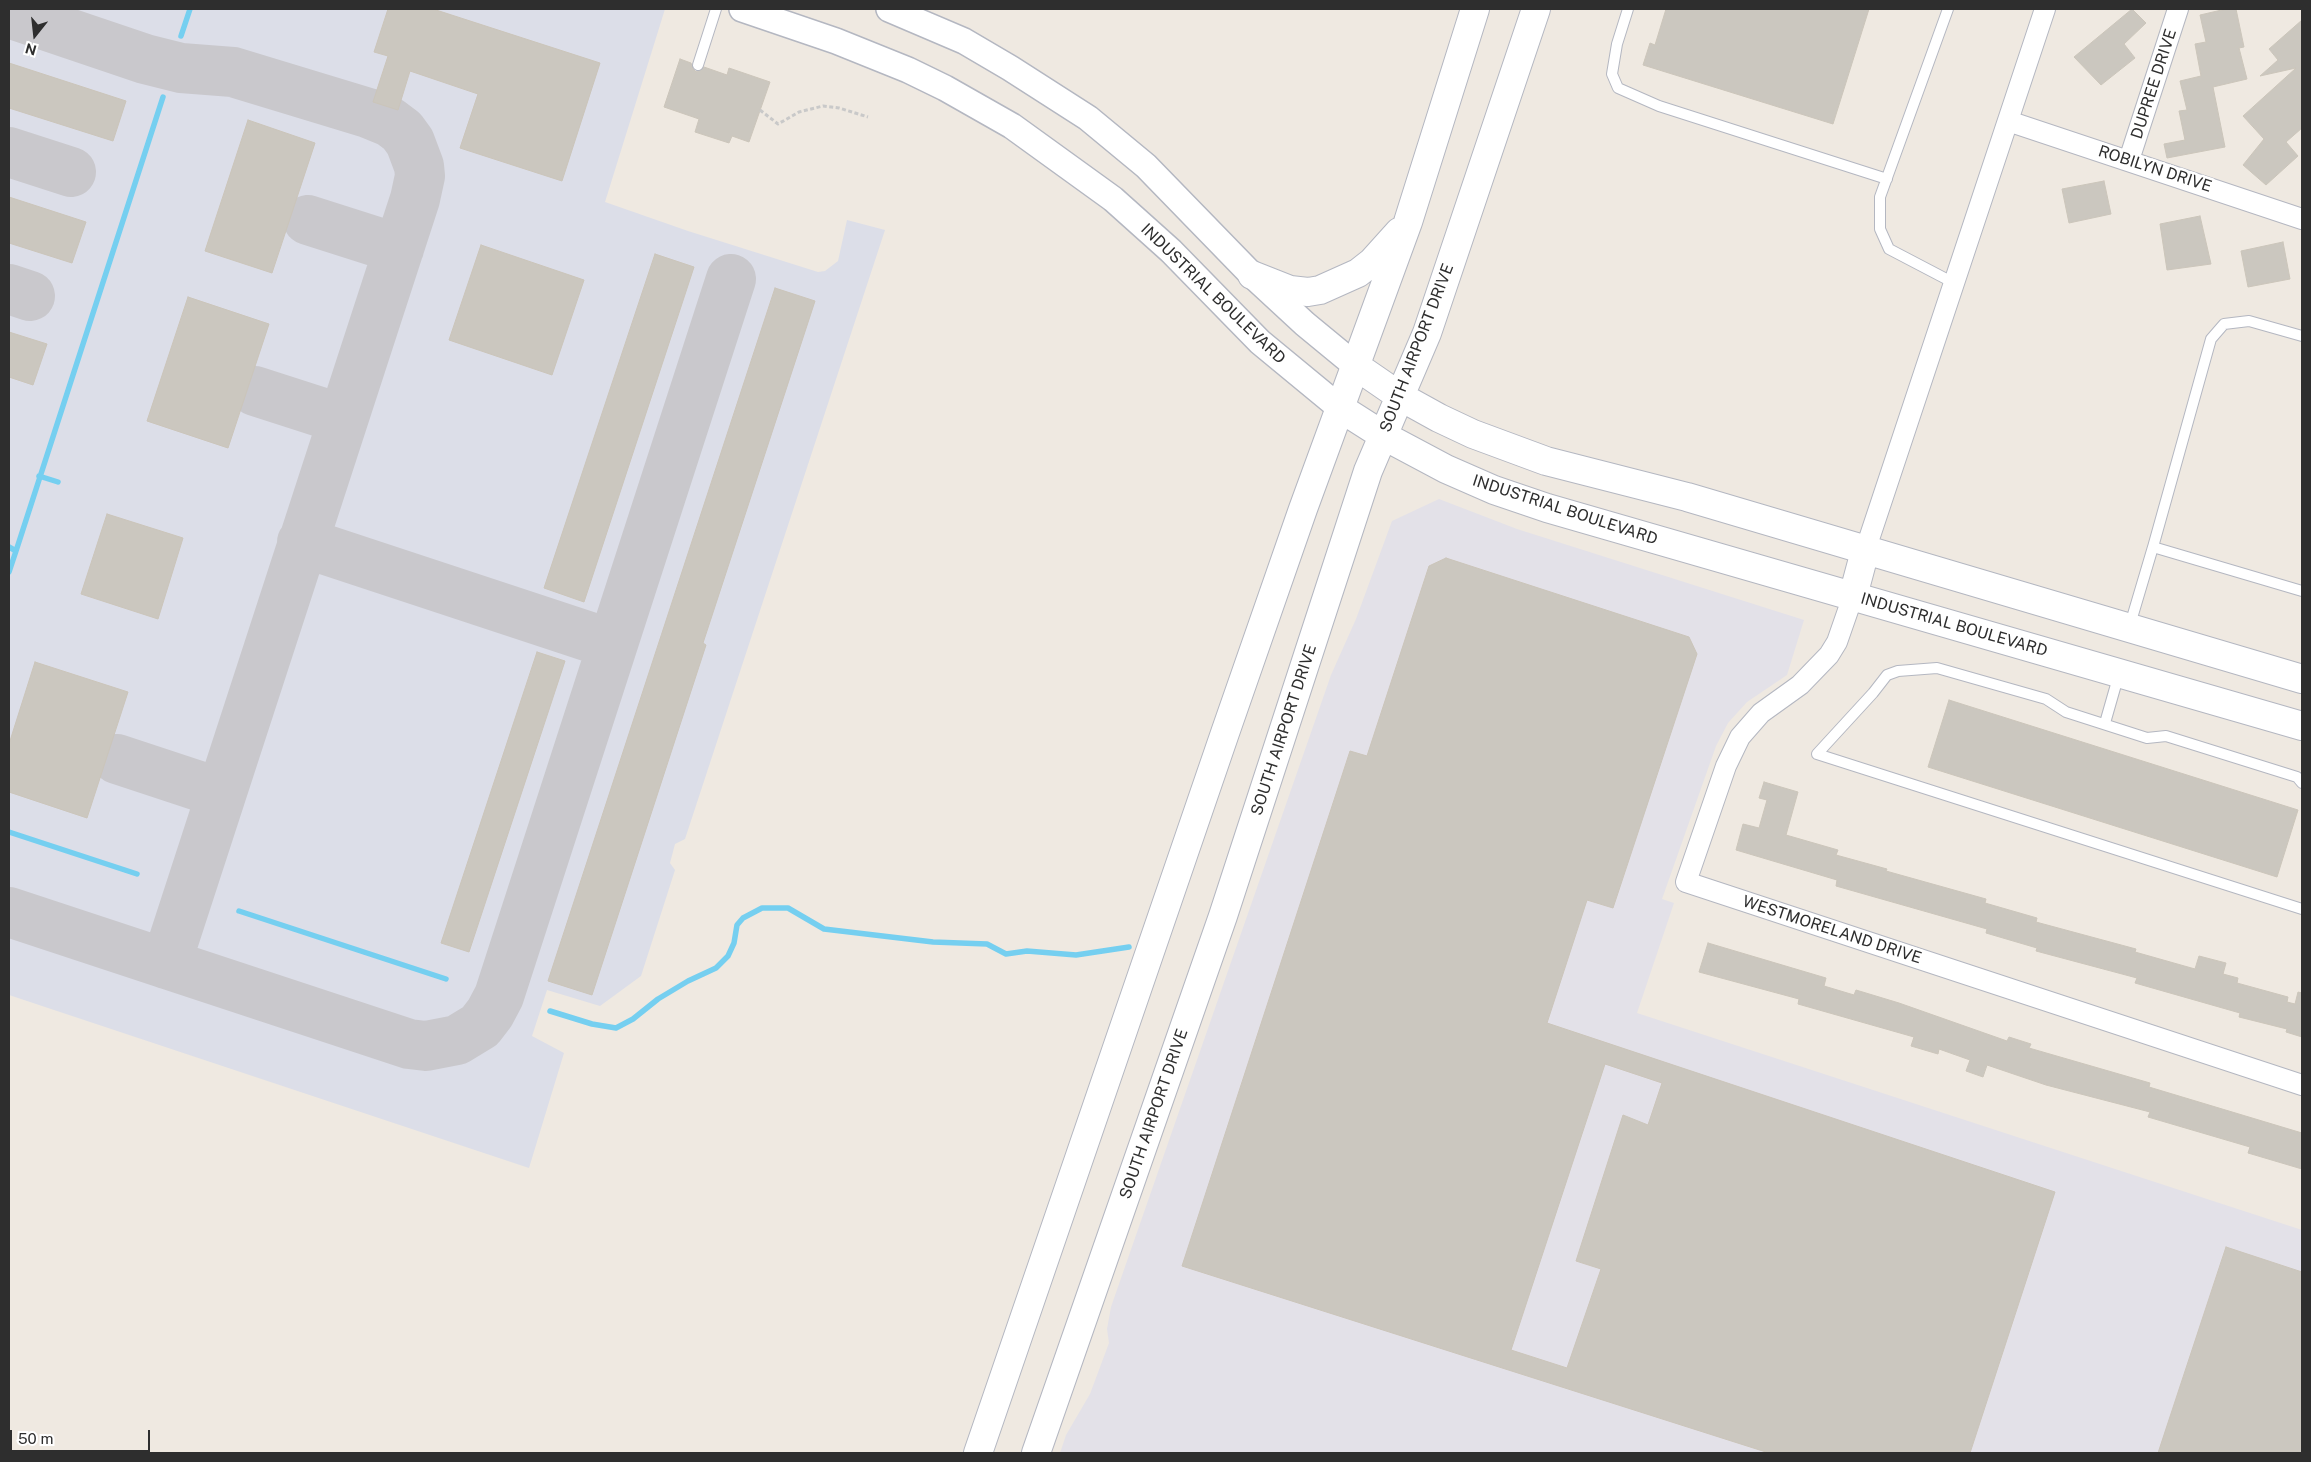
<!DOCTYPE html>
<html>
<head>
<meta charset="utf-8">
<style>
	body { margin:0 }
	#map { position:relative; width:2311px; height:1462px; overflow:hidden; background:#efe9e1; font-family:"Public Sans",sans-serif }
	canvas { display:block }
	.frame { position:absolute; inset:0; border:10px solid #2e2e2e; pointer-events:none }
	.north { position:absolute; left:10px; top:10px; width:50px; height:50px; -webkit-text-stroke:4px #fff; paint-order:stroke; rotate:196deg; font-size:14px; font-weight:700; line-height:20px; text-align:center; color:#2e2e2e }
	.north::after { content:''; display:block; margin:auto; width:18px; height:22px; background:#2e2e2e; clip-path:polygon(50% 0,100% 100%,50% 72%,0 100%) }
	.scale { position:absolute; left:10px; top:1430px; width:140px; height:22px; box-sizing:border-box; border:2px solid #2e2e2e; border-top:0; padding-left:6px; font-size:15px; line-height:18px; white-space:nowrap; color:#2e2e2e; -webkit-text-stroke:4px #fff; paint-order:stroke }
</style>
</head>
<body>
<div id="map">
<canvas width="2311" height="1462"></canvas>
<div class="frame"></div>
<div class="north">N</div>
<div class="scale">50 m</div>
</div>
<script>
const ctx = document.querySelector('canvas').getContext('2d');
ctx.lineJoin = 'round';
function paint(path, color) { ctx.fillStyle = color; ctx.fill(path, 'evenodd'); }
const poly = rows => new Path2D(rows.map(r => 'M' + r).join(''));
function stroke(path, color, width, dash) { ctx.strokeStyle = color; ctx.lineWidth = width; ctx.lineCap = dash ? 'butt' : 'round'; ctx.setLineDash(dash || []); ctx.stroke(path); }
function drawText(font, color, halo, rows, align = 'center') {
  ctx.font = font + ' "Public Sans",sans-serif'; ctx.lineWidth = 5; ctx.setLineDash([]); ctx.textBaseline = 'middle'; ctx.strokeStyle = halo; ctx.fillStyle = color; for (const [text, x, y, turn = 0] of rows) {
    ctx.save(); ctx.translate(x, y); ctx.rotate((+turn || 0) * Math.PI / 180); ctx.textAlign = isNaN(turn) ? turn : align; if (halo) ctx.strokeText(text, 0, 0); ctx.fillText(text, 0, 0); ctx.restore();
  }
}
paint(poly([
	[1439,499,1517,529,1804,620,1787,675,1747,702,1728,723,1716,746,1662,899,1674,903,1637,1013,2302,1230,2302,1453,1060,1453,1066,1435,1090,1394,1109,1343,1107,1329,1111,1307,1331,675,1356,619,1392,521]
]), '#e3e1e8');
paint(poly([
	[9,9,665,9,605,202,688,231,818,272,825,271,838,261,847,220,885,230,685,839,675,844,670,863,675,870,641,976,600,1006,547,990,532,1036,564,1053,529,1168,9,995]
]), '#dcdee8');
stroke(poly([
	[181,36,190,9],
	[39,476,58,482],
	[9,547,16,551,9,572],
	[16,551,163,97],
	[9,832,137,874],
	[239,911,446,979],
	[550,1011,592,1024,616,1028,633,1019,658,999,688,981,716,968,728,956,734,943,737,925,743,918,762,908,788,908,824,929,933,942,987,944,1006,954,1027,951,1076,955,1129,947]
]), '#75cff0', 5.5);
stroke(poly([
	[9,13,145,59,181,68,233,72,368,113,390,122,402,131,410,142,419,166,420,176,415,199,166,964],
	[9,152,71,172],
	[308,220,399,249],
	[9,289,30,296],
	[255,391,342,419],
	[302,542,611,644],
	[117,759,220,793],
	[9,912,409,1044,426,1046,457,1040,480,1026,490,1013,499,996,731,279]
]), '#c9c8cc', 50);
const building = poly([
	[388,9,433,9,600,63,562,181,460,148,478,94,410,71,398,110,373,102,388,56,374,52,388,9],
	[1666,9,1869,9,1833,124,1643,65,1650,43,1655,45,1666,9],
	[2132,9,2146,23,2124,44,2135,58,2101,85,2074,57,2132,9],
	[2226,9,2236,9,2244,47,2239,48,2247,79,2213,87,2225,147,2167,158,2164,144,2185,140,2179,111,2187,110,2180,81,2201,76,2195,44,2206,42,2200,15,2226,9],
	[2302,20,2302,128,2286,142,2298,156,2266,185,2243,165,2264,139,2243,116,2296,68,2260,76,2278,60,2269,49,2302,20],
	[680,59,691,63,693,69,696,72,704,67,727,75,729,68,770,82,749,142,732,136,729,143,695,132,699,119,664,107,680,59],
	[9,63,126,101,113,141,9,108,9,63],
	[248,120,315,143,272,273,205,251,248,120],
	[2104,181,2111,214,2069,223,2062,189,2104,181],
	[9,197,86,222,72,263,9,243,9,197],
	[2200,216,2211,264,2167,270,2160,224,2200,216],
	[2283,242,2290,279,2248,287,2241,251,2283,242],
	[481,245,584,280,552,375,449,340,481,245],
	[655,254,694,267,584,602,544,588,655,254],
	[775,288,815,301,703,643,706,645,592,995,548,981,775,288],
	[188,297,269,324,228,448,147,421,188,297],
	[9,332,47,344,33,385,9,377,9,332],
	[107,514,183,538,158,619,81,594,107,514],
	[1446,558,1689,637,1697,654,1613,908,1587,900,1547,1023,2055,1192,1970,1453,1769,1453,1182,1266,1350,751,1367,756,1429,566,1446,558],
	[1605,1064,1662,1083,1648,1125,1623,1115,1576,1261,1601,1269,1567,1368,1511,1350,1605,1064],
	[537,652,565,661,469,952,441,943,537,652],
	[35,662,128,692,87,818,9,792,9,744,35,662],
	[1949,700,2298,810,2277,877,1928,767,1949,700],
	[1764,782,1798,792,1786,835,1838,850,1836,855,1887,869,1886,871,1986,899,1985,903,2037,918,2036,922,2136,949,2135,952,2195,969,2199,956,2226,963,2223,974,2238,978,2237,983,2288,997,2287,1002,2295,1004,2298,992,2302,993,2302,1037,2286,1032,2287,1029,2239,1017,2240,1013,2135,983,2137,978,2036,951,2037,948,1986,933,1987,929,1836,886,1837,880,1736,850,1743,824,1759,828,1767,800,1759,798,1764,782],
	[1708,943,1826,978,1824,986,1854,995,1856,990,1899,1003,2007,1041,2009,1037,2031,1044,2029,1048,2150,1083,2149,1087,2302,1133,2302,1169,2248,1153,2250,1147,2148,1117,2150,1112,2046,1085,1987,1065,1983,1077,1966,1071,1970,1060,1939,1049,1938,1054,1911,1046,1914,1037,1798,1004,1799,999,1699,972,1708,943],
	[2226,1247,2302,1272,2302,1453,2158,1453,2226,1247]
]);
paint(building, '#cbc7bf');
stroke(building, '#cbc5ba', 1);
const service = poly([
	[1628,9,1617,44,1612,74,1618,88,1659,106,1887,179],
	[1948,9,1880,197,1880,229,1889,249,1954,283],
	[698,65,716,9],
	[2153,547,2211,339,2224,324,2249,321,2302,336],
	[2129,628,2153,547,2302,591],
	[2105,723,2119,674],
	[2302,783,2297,777,2166,736,2147,738,2066,712,2046,699,1937,668,1898,671,1887,675,1873,693,1817,754,2302,909]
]);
const minor = poly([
	[2008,121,2302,219],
	[2129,160,2178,9],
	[1865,551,2045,9],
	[1853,596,1837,642,1829,655,1800,685,1761,713,1740,737,1726,766,1686,882,2302,1085]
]);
const tertiary = poly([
	[742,9,836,41,908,70,945,88,1012,126,1113,199,1171,251,1260,342,1340,408],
	[889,9,964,41,1010,68,1088,118,1146,166,1252,275,1305,324,1356,366]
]);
const secondary = poly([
	[1252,275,1290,290,1308,292,1320,290,1358,273,1372,262,1399,232],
	[1356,366,1401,397,1439,418,1473,434,1546,461,1687,497,2302,679],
	[1340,408,1384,436,1446,469,1494,490,1547,508,2302,726],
	[1853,596,1865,551],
	[978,1453,1225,733,1303,509,1408,222,1475,9],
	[1036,1453,1223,916,1368,471,1427,333,1536,9]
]);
stroke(service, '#b4b7c1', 12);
stroke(minor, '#b4b7c1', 22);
stroke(tertiary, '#b4b7c1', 28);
stroke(secondary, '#b4b7c1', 30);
stroke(poly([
	[760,110,778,124,799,112,823,106,839,108,868,117]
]), '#c9c9c9', 3, [4, 2.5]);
stroke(service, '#fff', 10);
stroke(minor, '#fff', 20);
stroke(tertiary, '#fff', 25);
stroke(secondary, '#fff', 28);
drawText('16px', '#2e2e2e', '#fff', [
	["DUPREE DRIVE",2154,84,-72],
	["ROBILYN DRIVE",2155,169,18],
	["INDUSTRIAL BOULEVARD",1213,294,44],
	["SOUTH AIRPORT DRIVE",1417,348,-69],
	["INDUSTRIAL BOULEVARD",1565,510,18],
	["INDUSTRIAL BOULEVARD",1954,625,16],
	["SOUTH AIRPORT DRIVE",1284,730,-72],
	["WESTMORELAND DRIVE",1832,930,18],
	["SOUTH AIRPORT DRIVE",1154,1114,-71]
]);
</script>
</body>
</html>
